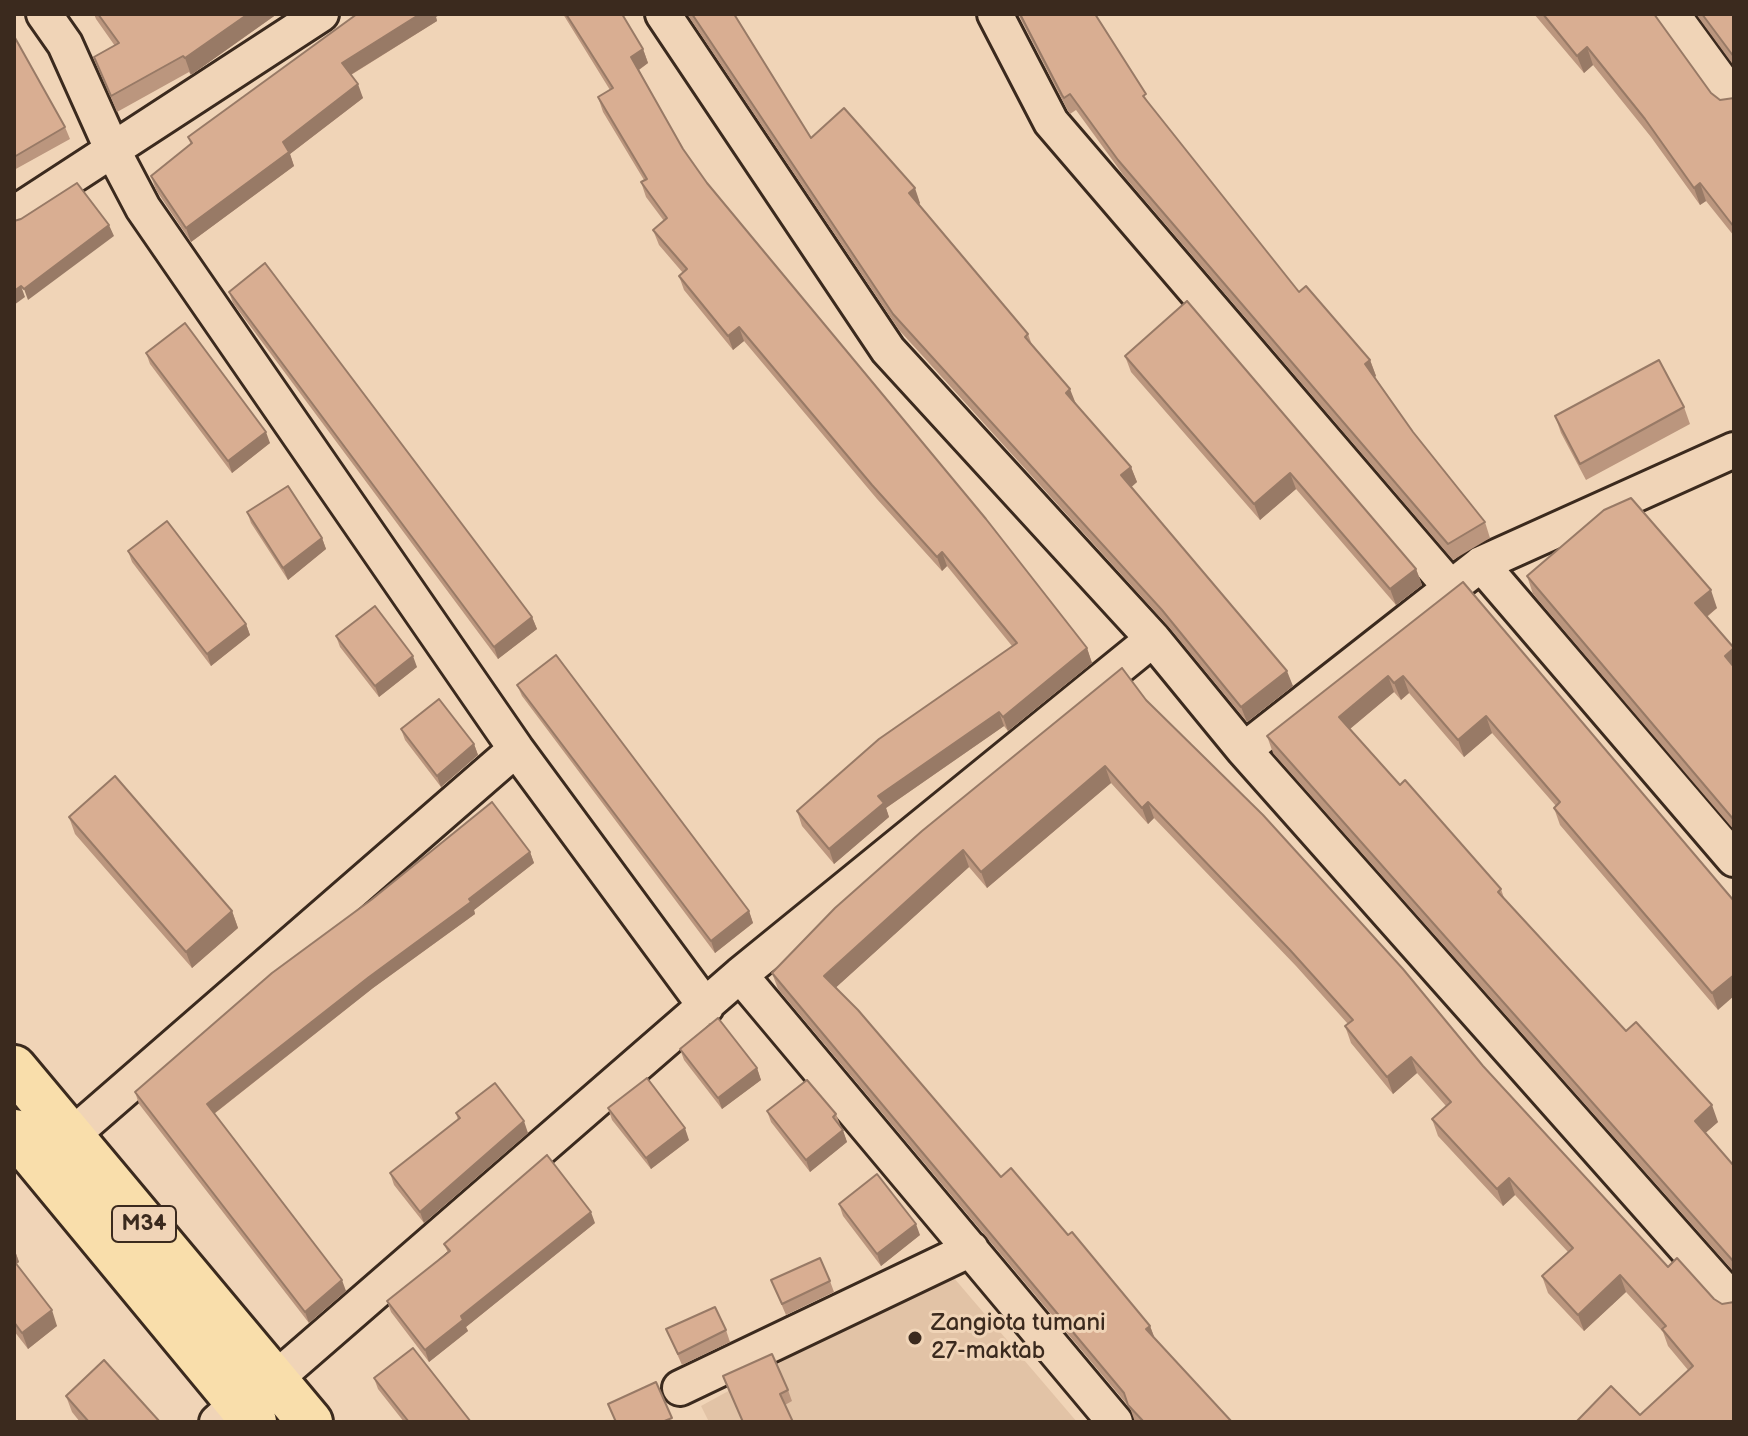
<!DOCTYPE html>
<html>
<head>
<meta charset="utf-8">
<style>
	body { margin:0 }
	#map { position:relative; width:1748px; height:1436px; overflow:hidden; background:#f0d4b7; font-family:"Balsamiq Sans",sans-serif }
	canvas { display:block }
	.frame { position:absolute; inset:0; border:16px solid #3b2a1e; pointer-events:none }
</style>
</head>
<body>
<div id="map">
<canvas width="1748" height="1436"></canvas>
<div class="frame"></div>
</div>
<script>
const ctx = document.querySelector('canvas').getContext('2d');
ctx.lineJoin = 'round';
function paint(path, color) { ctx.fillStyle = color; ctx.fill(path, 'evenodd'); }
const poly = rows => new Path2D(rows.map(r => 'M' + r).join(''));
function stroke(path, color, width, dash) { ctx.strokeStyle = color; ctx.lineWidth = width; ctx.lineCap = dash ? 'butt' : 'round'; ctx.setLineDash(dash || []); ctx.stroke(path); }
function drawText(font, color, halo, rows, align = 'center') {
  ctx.font = font + ' "Balsamiq Sans",sans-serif'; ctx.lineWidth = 6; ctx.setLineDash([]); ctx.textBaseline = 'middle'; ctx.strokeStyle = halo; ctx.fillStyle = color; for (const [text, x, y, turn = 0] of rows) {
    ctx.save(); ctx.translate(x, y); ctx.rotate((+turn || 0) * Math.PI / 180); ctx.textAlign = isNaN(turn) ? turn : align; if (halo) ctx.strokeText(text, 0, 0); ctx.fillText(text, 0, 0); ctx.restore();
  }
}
paint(poly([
	[948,1271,1077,1422,709,1422,701,1406]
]), '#e2c3a6');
const street = poly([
	[44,14,65,44,113,151,143,208,516,749,706,1007],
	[663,14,888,350,1153,639,1244,750,1734,1302],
	[995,14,1051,122,1451,588],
	[1672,14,1734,99],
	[14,214,321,14],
	[1481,564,1734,859],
	[1244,750,1481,564,1734,450],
	[740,975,1115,1422],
	[71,1136,516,749],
	[274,1380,740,975,1153,639],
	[680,1388,971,1249],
	[217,1422,238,1403]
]);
const primary = poly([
	[14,1068,310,1422],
	[14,1132,254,1422]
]);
stroke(street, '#3b2a1e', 40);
stroke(primary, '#3b2a1e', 50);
stroke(street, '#f0d4b7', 34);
stroke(primary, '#f9deab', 44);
paint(poly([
	[94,14,277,14,191,75,189,72,117,112,94,57,115,46,96,19],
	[563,14,622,14,643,49,648,63,639,70,683,149,707,183,1087,648,1092,663,1008,731,1004,726,886,808,889,817,834,864,802,826,797,811,1012,646,947,566,942,571,877,499,744,341,733,350,684,290,679,276,683,273,659,245,653,230,664,221,646,197,641,182,644,180,603,112,598,97,610,90],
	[687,14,734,14,811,138,920,203,919,205,1028,334,1032,345,1076,404,1131,467,1137,482,1131,487,1293,686,1247,722,1168,626,899,330],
	[1018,14,1095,14,1150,105,1299,292,1370,360,1376,376,1375,377,1413,432,1485,522,1490,538,1453,560,1124,176,1076,110,1070,114,1068,111],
	[1534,14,1654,14,1711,93,1720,100,1734,98,1734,236,1706,201,1700,205,1651,137,1593,65,1584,73],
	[1696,14,1734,14,1734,66],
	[436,17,437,21,351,75,363,98,290,154,294,166,191,242,156,190,151,176,191,145,188,137],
	[14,36,65,127,70,139,14,170],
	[229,292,532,617,537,629,498,659,233,303],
	[1187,301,1416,569,1422,585,1396,605,1296,489,1260,520,1131,372,1125,356],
	[146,353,270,443,232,473,150,364],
	[1684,407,1690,424,1586,480,1561,433,1555,416],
	[247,512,322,538,326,549,288,580,251,523],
	[128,551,246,624,250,635,211,666,132,562],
	[1527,576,1717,608,1707,617,1734,648,1734,830,1533,594],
	[1463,582,1734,901,1718,1010,1560,825,1554,808,1556,806,1492,733,1464,757,1409,693,1401,700,1394,692,1350,729,1400,785,1501,889,1504,898,1626,1031,1718,1122,1705,1133,1734,1166,1734,1272,1273,753,1267,736],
	[336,636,417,667,379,697,340,647],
	[517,685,749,911,753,923,715,953,522,696],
	[1146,700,1483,1066,1734,1422,1640,1415,1688,1370,1668,1346,1663,1332,1626,1292,1584,1331,1548,1293,1542,1276,1568,1252,1515,1195,1503,1206,1438,1136,1432,1119,1446,1106,1417,1073,1393,1094,1351,1043,1345,1026,1348,1024,1296,966,1154,818,1148,824,1111,783,987,888,969,867,836,987,1001,1177,1068,1235,1150,1326,1155,1339,1232,1422,1135,1422,1130,1408,778,989,772,973],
	[401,729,474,744,478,755,441,787,405,740],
	[69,817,232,911,238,928,192,968,75,834],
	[530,852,534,863,474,910,475,914,373,988,214,1114,346,1291,309,1323,139,1104,135,1092,371,900],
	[680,1049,757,1068,761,1080,722,1109,684,1060],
	[608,1108,689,1140,651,1169,612,1120],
	[767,1111,836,1114,847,1142,810,1172,771,1122],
	[456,1113,528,1133,424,1223,394,1185,390,1173,458,1120],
	[839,1204,920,1235,881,1266,843,1216],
	[595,1223,466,1327,468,1331,429,1362,391,1312,387,1301,448,1253,444,1244],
	[14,1248,19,1262,16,1264,57,1326,28,1349,14,1331],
	[771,1280,830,1281,834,1292,786,1315],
	[666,1329,726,1330,730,1342,682,1365],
	[723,1376,788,1390,792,1401,785,1405,793,1422,743,1422],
	[374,1378,471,1422,404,1422,378,1389],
	[66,1396,160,1422,80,1422,72,1412]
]), '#bb967e');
paint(poly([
	[248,14,277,14,191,75,185,58],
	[420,14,441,14,436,17,437,21,347,77,342,63],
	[1587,47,1593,65,1584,73,1577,56],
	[643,49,648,63,637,71,631,57],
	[358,84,363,98,290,154,294,166,191,242,186,228,283,142],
	[1700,183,1706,201,1700,205,1694,188],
	[915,188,920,203,914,209,909,193],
	[109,225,114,236,28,300,24,289],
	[21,286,25,297,14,305,14,291],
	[739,327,744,341,733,350,728,336],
	[1370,360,1376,376,1371,380,1365,364],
	[1070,389,1076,404,1066,393],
	[266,432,270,443,232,473,228,461],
	[1131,467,1137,482,1127,491,1121,475],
	[1290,473,1296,489,1260,520,1254,504],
	[322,538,326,549,288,580,283,568],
	[942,552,947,566,942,571,937,557],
	[1416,569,1422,585,1396,605,1390,589],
	[1711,590,1717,608,1701,621,1695,603],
	[532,617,537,629,498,659,494,647],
	[246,624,250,635,211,666,207,654],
	[1087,648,1092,663,1008,731,1003,717],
	[1734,648,1734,671,1725,656],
	[413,656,417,667,379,697,375,686],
	[1287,671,1293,686,1247,722,1241,707],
	[1388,676,1394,692,1345,733,1339,717],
	[1403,676,1409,693,1401,700,1394,683],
	[999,712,1004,726,886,808,889,817,834,864,829,849,878,796],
	[1486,716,1492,733,1464,757,1458,740],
	[474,744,478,755,441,787,437,776],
	[1105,766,1111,783,987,888,981,872],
	[1148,802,1154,818,1148,824,1142,808],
	[963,850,969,867,831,992,824,976],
	[530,852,534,863,474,910,475,914,373,988,211,1116,207,1104],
	[232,911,238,928,192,968,186,952],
	[749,911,753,923,715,953,711,941],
	[1734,975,1734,996,1718,1010,1712,993],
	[1411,1057,1417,1073,1393,1094,1387,1077],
	[757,1068,761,1080,722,1109,718,1098],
	[1712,1105,1718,1122,1701,1137,1695,1121],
	[524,1121,528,1133,424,1223,420,1212],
	[685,1128,689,1140,651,1169,646,1158],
	[843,1130,847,1142,810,1172,806,1160],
	[1509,1178,1515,1195,1503,1206,1497,1189],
	[591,1212,595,1223,466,1327,468,1331,429,1362,425,1350,461,1316],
	[916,1224,920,1235,881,1266,877,1254],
	[14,1248,19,1262,14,1266],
	[1620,1275,1626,1292,1584,1331,1578,1315],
	[342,1280,346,1291,309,1323,305,1312],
	[52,1310,57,1326,28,1349,22,1333],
	[1150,1326,1156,1342,1146,1329]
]), '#987a66');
const building = poly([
	[98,14,248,14,185,58,183,56,111,96,94,57,119,43,98,14],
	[357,14,420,14,342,63,358,84,283,142,289,152,186,228,151,176,192,143,188,137,357,14],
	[566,14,622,14,643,49,631,57,683,149,707,183,986,519,1087,648,1003,717,999,712,878,796,884,803,829,849,797,811,879,739,1017,643,942,552,937,557,872,485,739,327,728,336,679,276,687,269,653,230,667,218,641,182,647,179,598,97,613,88,566,14],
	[692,14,734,14,811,138,844,108,915,188,909,193,1028,334,1025,337,1070,389,1066,393,1131,467,1121,475,1287,671,1241,707,1162,610,893,314,692,14],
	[1020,14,1095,14,1146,94,1143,96,1299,292,1306,286,1370,360,1365,364,1413,432,1485,522,1448,544,1118,160,1070,94,1064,98,1062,95,1020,14],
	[1543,14,1654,14,1711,93,1720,100,1734,98,1734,227,1700,183,1694,188,1645,119,1587,47,1577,56,1543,14],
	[1702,14,1734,14,1734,57,1702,14],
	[14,36,65,127,14,157,14,36],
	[77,183,109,225,24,289,21,286,14,291,14,221,21,219,77,183],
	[265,263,532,617,494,647,229,292,265,263],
	[1187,301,1416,569,1390,589,1290,473,1254,504,1125,356,1187,301],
	[185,323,266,432,228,461,146,353,185,323],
	[1659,360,1684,407,1580,464,1555,416,1659,360],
	[288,486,322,538,283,568,247,512,288,486],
	[1631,498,1711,590,1695,603,1734,648,1725,656,1734,667,1734,820,1527,576,1604,510,1631,498],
	[167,521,246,624,207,654,128,551,167,521],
	[1463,582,1734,901,1734,975,1712,993,1554,808,1560,802,1486,716,1458,740,1403,676,1394,683,1388,676,1339,717,1400,785,1405,780,1501,889,1498,892,1626,1031,1636,1022,1712,1105,1695,1121,1734,1166,1734,1262,1267,736,1463,582],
	[375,606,413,656,375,686,336,636,375,606],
	[556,655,749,911,711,941,517,685,556,655],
	[1122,668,1146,700,1263,815,1403,969,1483,1066,1668,1267,1677,1258,1714,1299,1722,1304,1734,1302,1734,1422,1576,1422,1611,1386,1640,1415,1693,1366,1662,1329,1666,1326,1620,1275,1578,1315,1542,1276,1573,1248,1509,1178,1497,1189,1432,1119,1451,1102,1411,1057,1387,1077,1345,1026,1353,1020,1290,950,1148,802,1142,808,1105,766,981,872,963,850,824,976,858,1010,1001,1177,1011,1168,1068,1235,1072,1232,1150,1326,1146,1329,1232,1422,1144,1422,1128,1405,1124,1393,772,973,835,908,922,831,1122,668],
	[439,699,474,744,437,776,401,729,439,699],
	[115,776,232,911,186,952,69,817,115,776],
	[492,802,530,852,469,899,471,902,369,977,207,1104,342,1280,305,1312,135,1092,272,973,371,900,492,802],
	[718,1018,757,1068,718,1098,680,1049,718,1018],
	[647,1078,685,1128,646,1158,608,1108,647,1078],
	[807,1080,836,1114,833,1117,843,1130,806,1160,767,1111,807,1080],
	[495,1083,524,1121,420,1212,390,1173,460,1118,456,1113,495,1083],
	[547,1155,591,1212,461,1316,463,1320,425,1350,387,1301,450,1251,444,1244,547,1155],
	[877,1174,916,1224,877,1254,839,1204,877,1174],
	[820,1258,830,1281,782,1304,771,1280,820,1258],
	[14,1261,52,1310,22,1333,14,1322,14,1261],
	[715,1307,726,1330,678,1354,666,1329,715,1307],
	[413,1348,471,1422,409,1422,374,1378,413,1348],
	[772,1354,788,1390,780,1394,793,1422,743,1422,723,1376,772,1354],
	[104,1360,160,1422,89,1422,66,1396,104,1360],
	[656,1382,672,1418,662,1422,616,1422,608,1404,656,1382]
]);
paint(building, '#d9ae92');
stroke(building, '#987a66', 2);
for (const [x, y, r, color] of [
	[915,1338,8,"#3b2a1e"]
]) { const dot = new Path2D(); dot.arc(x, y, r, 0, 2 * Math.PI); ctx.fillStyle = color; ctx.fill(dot); stroke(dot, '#f0d4b7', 3); }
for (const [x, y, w] of [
	[144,1224,64]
]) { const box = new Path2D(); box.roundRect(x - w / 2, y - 18, w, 36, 6); ctx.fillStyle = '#f0d4b7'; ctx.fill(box); stroke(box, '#3b2a1e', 2); }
drawText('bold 22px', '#3b2a1e', null, [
	["M34",144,1224]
]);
drawText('24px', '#3b2a1e', '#f0d4b7', [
	["Zangiota tumani",931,1324],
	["27-maktab",931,1352]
], 'left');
</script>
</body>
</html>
